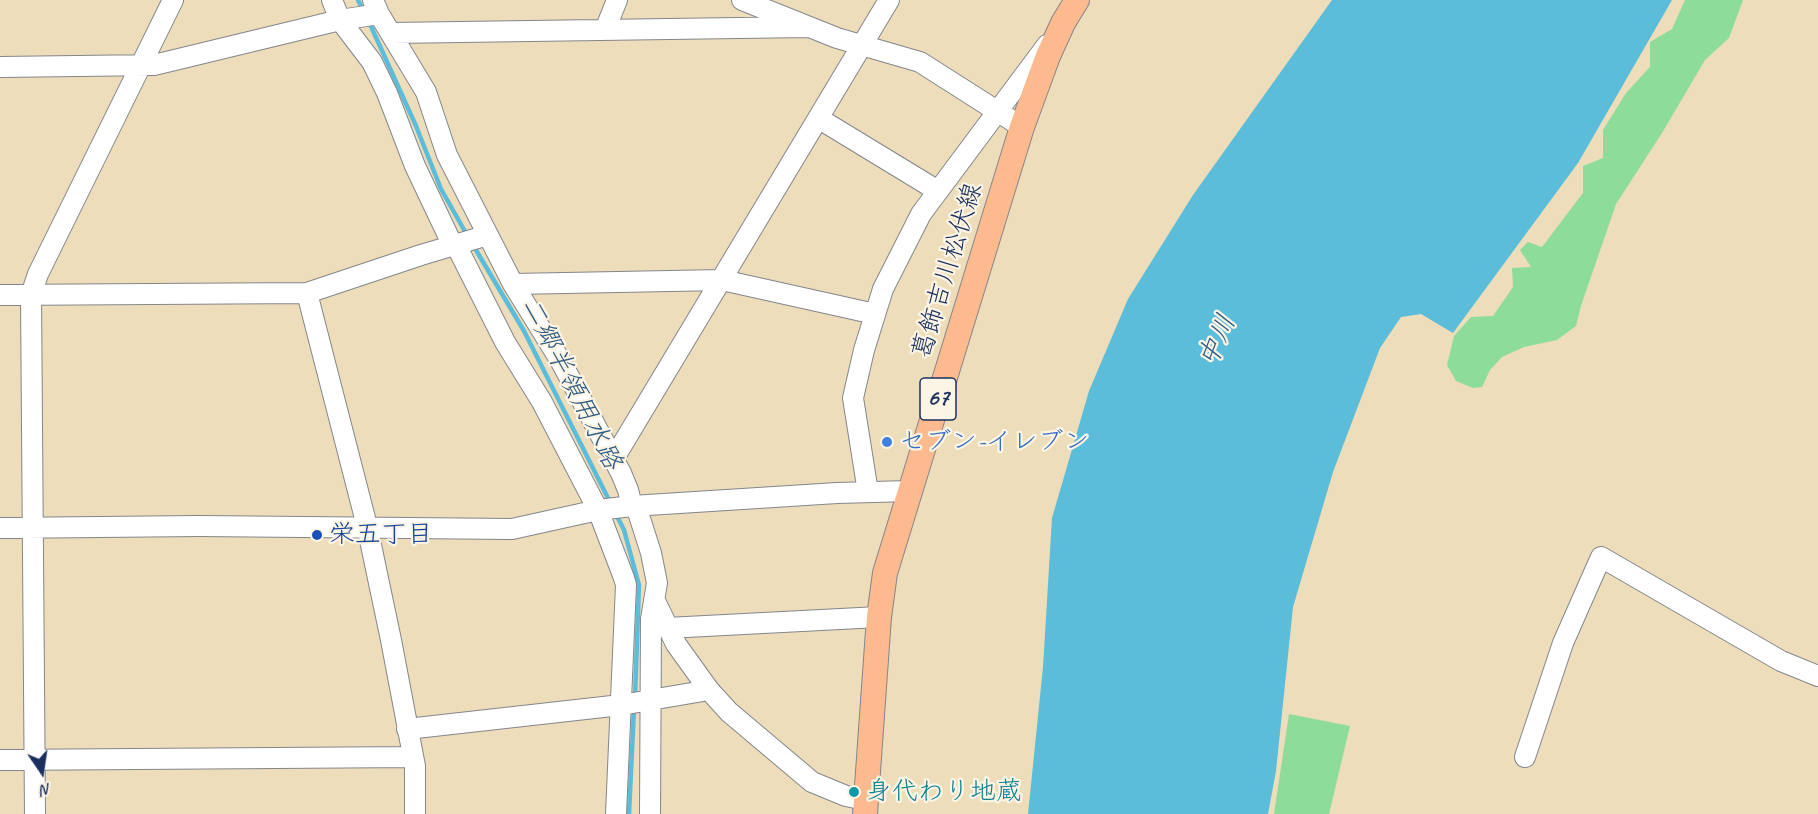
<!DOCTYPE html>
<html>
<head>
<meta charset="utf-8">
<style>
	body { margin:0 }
	#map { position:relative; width:1818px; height:814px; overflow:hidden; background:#edddba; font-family:Caveat,sans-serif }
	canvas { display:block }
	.north { position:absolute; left:12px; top:742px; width:60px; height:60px; -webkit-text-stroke:4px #fcf5e5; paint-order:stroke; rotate:167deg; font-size:16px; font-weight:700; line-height:24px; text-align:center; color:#1b2f5e }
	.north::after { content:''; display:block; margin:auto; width:21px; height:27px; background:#1b2f5e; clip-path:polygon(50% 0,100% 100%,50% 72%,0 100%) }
</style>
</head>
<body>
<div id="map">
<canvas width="1818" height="814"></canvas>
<div class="north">N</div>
</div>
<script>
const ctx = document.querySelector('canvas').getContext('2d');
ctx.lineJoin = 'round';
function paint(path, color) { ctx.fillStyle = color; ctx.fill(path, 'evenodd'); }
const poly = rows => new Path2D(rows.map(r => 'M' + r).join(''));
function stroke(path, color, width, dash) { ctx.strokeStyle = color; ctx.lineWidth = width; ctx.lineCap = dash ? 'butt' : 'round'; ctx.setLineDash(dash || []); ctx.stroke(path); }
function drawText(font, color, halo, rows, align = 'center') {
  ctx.font = font + ' Caveat,"Klee One",sans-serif'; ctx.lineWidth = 4.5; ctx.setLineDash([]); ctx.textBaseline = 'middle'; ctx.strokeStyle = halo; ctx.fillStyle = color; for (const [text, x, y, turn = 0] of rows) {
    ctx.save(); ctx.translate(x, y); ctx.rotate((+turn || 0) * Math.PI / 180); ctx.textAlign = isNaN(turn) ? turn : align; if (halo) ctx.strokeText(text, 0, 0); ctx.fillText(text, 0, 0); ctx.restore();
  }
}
paint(poly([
	[1685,0,1743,0,1729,38,1705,60,1662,133,1616,204,1581,306,1576,326,1557,340,1524,347,1502,357,1490,370,1482,387,1473,388,1456,381,1447,365,1454,336,1471,317,1493,316,1513,287,1512,268,1531,267,1520,250,1528,242,1542,247,1583,193,1583,166,1603,158,1603,130,1626,93,1650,67,1650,42,1672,29],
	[1289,714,1350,726,1329,814,1274,814]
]), '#8edc9a');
paint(poly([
	[1332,0,1672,0,1578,163,1453,333,1421,314,1401,317,1380,348,1333,472,1293,607,1276,771,1268,814,1028,814,1043,667,1052,518,1089,391,1128,299,1193,195]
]), '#5bbdd9');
stroke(poly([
	[358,0,364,12],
	[369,22,416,126,441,189,467,235],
	[473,245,524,331,611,504],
	[615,512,624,530,639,585,635,697],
	[629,814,634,709]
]), '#5bbdd9', 4.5);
const minor = poly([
	[332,0,340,20,372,62,387,93,415,166,453,246],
	[373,0,379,14,426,92,447,155,513,284,560,360,621,473,628,490,632,506],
	[742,0,837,38,920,62,1022,127],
	[605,30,617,0],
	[391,33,808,27],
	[0,67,154,65,340,20,379,14],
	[818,118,938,191],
	[456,245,505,342,542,402,598,510,624,578,626,585,616,814],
	[513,284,722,280,875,314],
	[0,295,307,293],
	[613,460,889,0],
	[868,492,853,398,864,350,883,289,921,214,1047,45],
	[636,506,651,553,657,583,651,619,650,814],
	[0,528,199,526,512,529,598,510,632,506,837,493,910,491],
	[656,603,676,644,709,690,729,712,812,782,846,796,865,800],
	[667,628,879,617],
	[407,729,621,705,709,690],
	[1525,757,1563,643,1601,557,1781,661,1818,676],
	[0,760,413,757],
	[35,814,31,295,38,274,173,0],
	[415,814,415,766,391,640,367,526,307,293,421,255,488,235]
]);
const major = poly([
	[865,814,879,617,885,573,1022,127,1048,56,1063,23,1077,0]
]);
stroke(minor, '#84868c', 22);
stroke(major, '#84868c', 26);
stroke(minor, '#fff', 20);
stroke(major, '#fcba8e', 24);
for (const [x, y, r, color] of [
	[887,442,6,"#3f7fe0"],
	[317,535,6,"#1a4fb4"],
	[854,792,6,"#0f9aa8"]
]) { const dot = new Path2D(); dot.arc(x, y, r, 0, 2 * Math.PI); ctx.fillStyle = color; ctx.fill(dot); stroke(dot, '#fcf5e5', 2); }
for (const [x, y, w] of [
	[938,399,36]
]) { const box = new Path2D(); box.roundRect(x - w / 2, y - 21, w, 42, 4.5); ctx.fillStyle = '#fcf5e5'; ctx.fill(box); stroke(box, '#1b2f5e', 1.5); }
drawText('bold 24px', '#1b2f5e', null, [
	["67",938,399]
]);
drawText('26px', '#1b2f5e', '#fcf5e5', [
	["葛飾吉川松伏線",948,271,-73]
]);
drawText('26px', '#366cbe', '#fcf5e5', [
	["セブン-イレブン",899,442]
], 'left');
drawText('26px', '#164399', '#fcf5e5', [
	["栄五丁目",329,535]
], 'left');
drawText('26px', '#0d838f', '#fcf5e5', [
	["身代わり地蔵",866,792]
], 'left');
drawText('italic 27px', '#2e5a83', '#fcf5e5', [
	["中川",1218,341,-66],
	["二郷半領用水路",571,384,63]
]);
</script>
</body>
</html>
